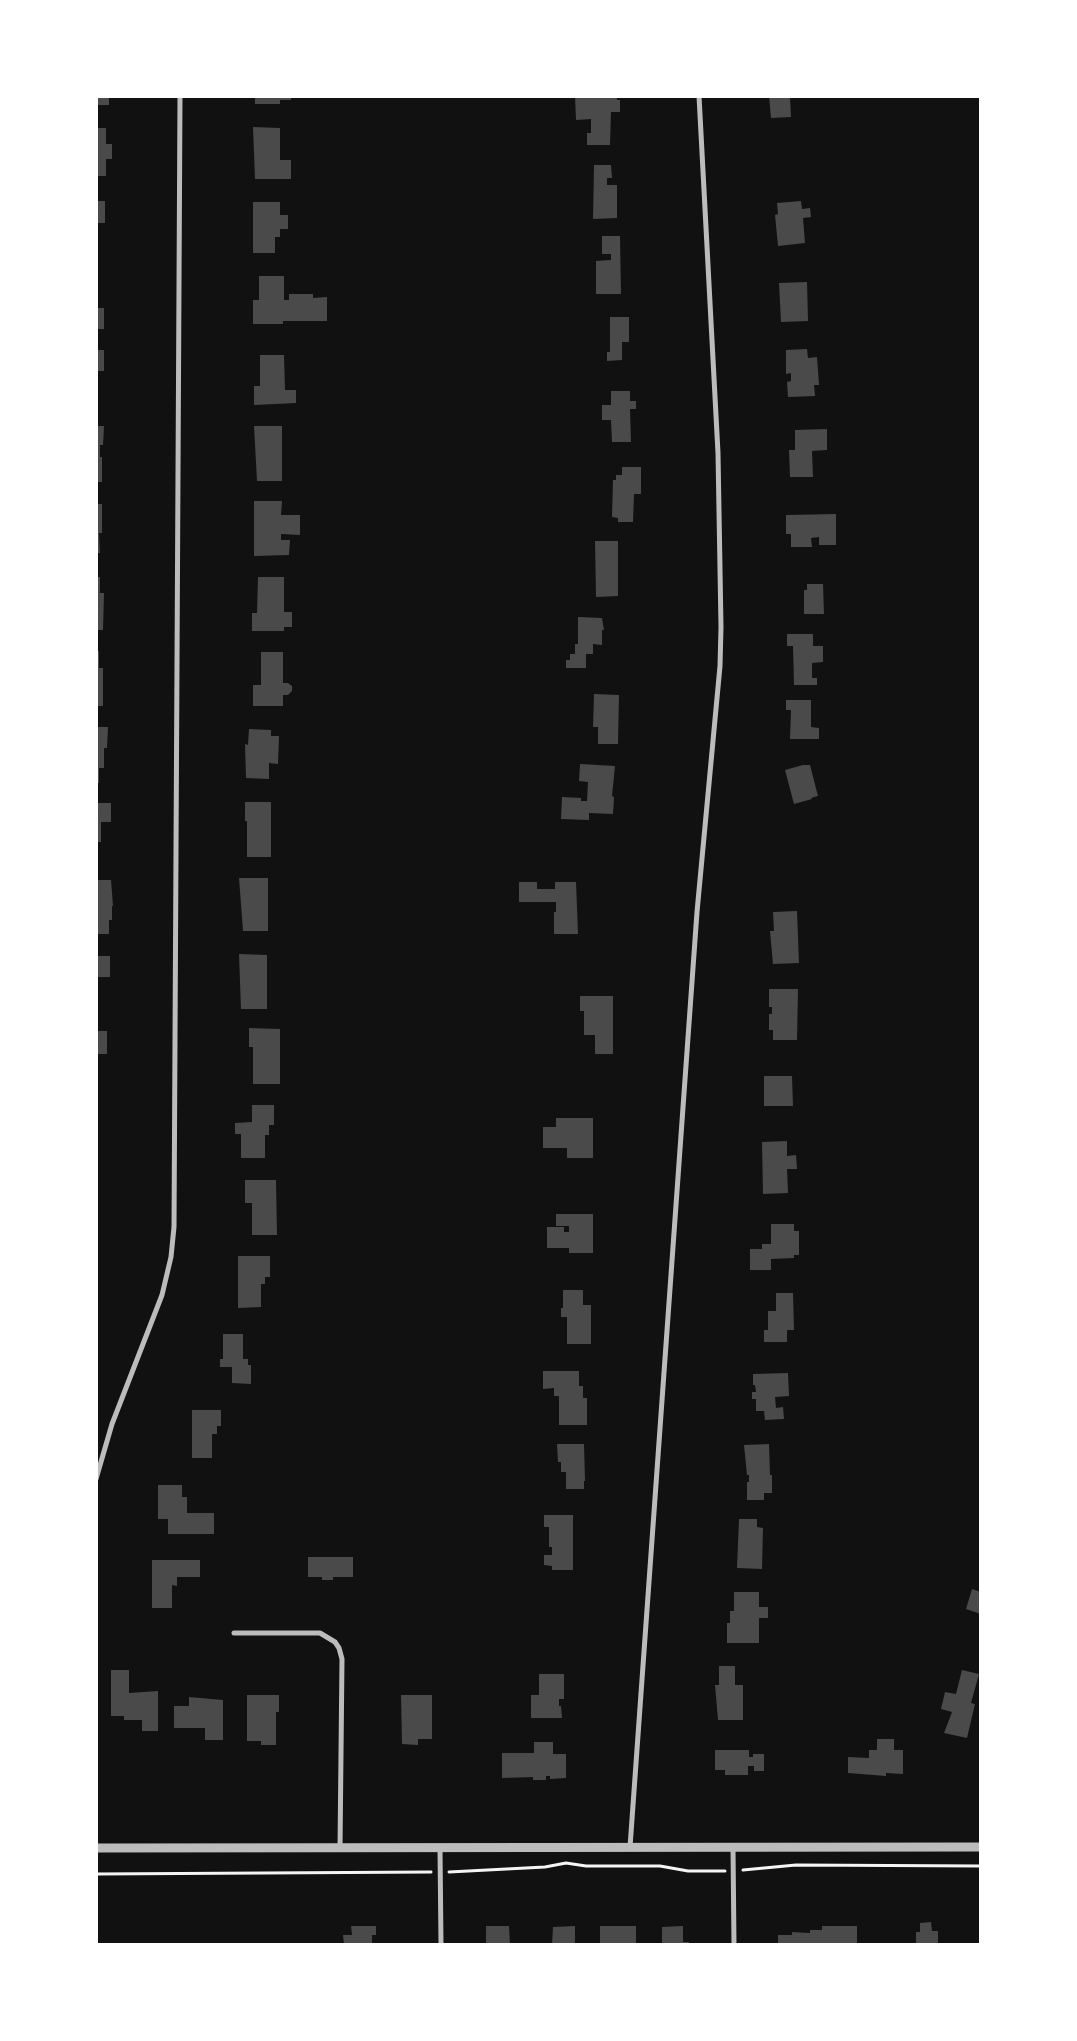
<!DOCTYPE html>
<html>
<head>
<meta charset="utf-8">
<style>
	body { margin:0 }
	#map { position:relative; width:1077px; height:2041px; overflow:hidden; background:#111; font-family:"Alegreya Sans",sans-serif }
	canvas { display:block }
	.frame { position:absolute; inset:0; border:98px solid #fff; pointer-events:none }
</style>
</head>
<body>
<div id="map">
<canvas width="1077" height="2041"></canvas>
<div class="frame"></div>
</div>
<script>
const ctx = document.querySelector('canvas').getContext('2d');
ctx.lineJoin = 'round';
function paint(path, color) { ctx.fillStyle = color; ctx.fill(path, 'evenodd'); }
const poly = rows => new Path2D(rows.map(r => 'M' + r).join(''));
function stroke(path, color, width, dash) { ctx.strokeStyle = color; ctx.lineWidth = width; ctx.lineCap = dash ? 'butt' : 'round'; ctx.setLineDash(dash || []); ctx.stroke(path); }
paint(poly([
	[96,96,109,96,109,105,96,105],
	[255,96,291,96,291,100,280,100,280,104,255,104],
	[575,96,617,96,617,100,620,100,620,112,611,112,610,145,587,145,587,133,591,133,591,119,576,120],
	[769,96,790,96,791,117,771,118],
	[253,127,280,128,280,160,291,160,291,179,255,179],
	[96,128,106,128,106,144,112,144,112,159,106,159,106,176,96,176],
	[594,165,611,165,612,178,607,178,607,185,617,185,617,218,593,219],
	[96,201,105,201,105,223,98,223,98,253,96,253],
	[801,201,802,209,810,208,811,217,803,218,805,243,778,246,775,215,778,214,777,203],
	[253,202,280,202,280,215,288,215,288,229,280,229,280,237,275,237,275,253,253,253],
	[602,236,620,236,621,294,596,294,596,261,611,260,611,254,602,254],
	[259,276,284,276,284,300,289,300,289,294,313,294,313,298,327,297,327,321,283,321,283,324,253,324,253,300,259,300],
	[807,282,808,321,781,322,779,283],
	[96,308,104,308,104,329,96,329],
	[610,317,629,317,629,342,622,342,622,360,607,361,607,352,610,352],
	[807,349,808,358,817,357,819,385,814,385,815,396,788,397,787,382,791,381,791,373,786,374,786,350],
	[96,350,104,350,104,371,96,371],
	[260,355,284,355,285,390,296,390,296,403,254,405,254,386,260,386],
	[611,391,630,391,630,401,636,401,636,409,630,409,631,442,612,442,611,420,602,420,602,405,611,405],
	[96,426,104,426,103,445,100,445,100,457,102,457,102,482,96,482],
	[254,426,282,426,282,481,257,481],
	[827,429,827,450,812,451,813,477,790,477,789,450,795,450,795,430],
	[622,467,641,467,641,494,634,494,633,522,618,522,618,518,612,517,613,480,616,480,616,475,622,475],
	[254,501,282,501,281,515,300,515,300,535,281,534,281,540,290,540,289,555,254,556],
	[96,504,102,504,102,533,99,533,100,553,96,553],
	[836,514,836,545,819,545,819,537,811,538,812,547,791,547,791,534,786,534,786,515],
	[595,541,618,541,618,596,596,597],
	[96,577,100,577,100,593,104,593,103,630,96,630],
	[258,577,284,577,284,612,292,612,292,627,284,627,284,631,252,631,252,613,257,613],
	[807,584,823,584,824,614,804,614,804,590,807,590],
	[578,617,602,618,604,630,602,630,602,645,593,644,593,654,586,654,586,668,566,668,566,660,570,660,570,654,575,654,575,644,578,644],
	[787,634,813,634,813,646,823,646,823,662,812,663,812,678,817,678,817,685,794,685,793,646,787,646],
	[96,651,99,651,99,668,103,668,103,706,96,706],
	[261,652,283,652,283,683,288,683,292,686,292,691,288,695,283,695,283,706,253,706,253,685,261,685],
	[594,694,619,695,618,744,598,744,598,727,593,727],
	[786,700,811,700,811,727,819,728,819,739,790,739,791,710,786,710],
	[96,727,108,727,107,748,104,748,104,768,99,768,99,783,96,783],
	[249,729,271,730,271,736,279,736,278,764,269,763,269,779,246,778,245,744,248,745],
	[580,764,615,766,612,796,614,797,613,814,589,813,589,820,561,819,562,797,581,798,581,801,587,801,588,782,579,781],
	[803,765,810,765,818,796,811,798,812,799,794,804,785,770],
	[245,802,271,802,271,857,247,857,247,821,245,821],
	[96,803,111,803,111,822,101,822,101,842,96,842],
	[239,878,268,878,268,931,243,931],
	[96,880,111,880,113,906,112,906,112,920,109,920,109,934,96,934],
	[519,882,537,882,537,889,555,889,555,882,576,882,578,934,554,934,554,912,556,912,556,902,519,902],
	[797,911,799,963,773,964,770,931,774,931,773,912],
	[239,954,267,955,267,1009,241,1009],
	[96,956,110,956,110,977,96,977],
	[769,989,798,989,797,1040,773,1040,773,1030,769,1030,769,1014,772,1014,772,1007,769,1007],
	[580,996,613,996,613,1054,595,1054,595,1035,584,1035,584,1011,580,1011],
	[249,1028,280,1029,280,1084,253,1084,253,1047,249,1047],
	[96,1031,107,1031,107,1054,96,1054],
	[764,1076,792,1076,793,1106,764,1106],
	[252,1105,274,1105,274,1125,269,1125,269,1135,265,1135,265,1158,241,1158,241,1134,235,1134,235,1123,252,1122],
	[556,1118,593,1118,593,1158,567,1158,567,1148,543,1148,543,1127,556,1127],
	[787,1141,787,1156,796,1155,797,1169,787,1169,788,1193,763,1194,762,1142],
	[245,1180,276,1180,277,1235,252,1235,252,1203,245,1203],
	[556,1214,593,1214,593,1253,569,1253,569,1248,547,1248,547,1227,564,1227,564,1232,569,1232,569,1226,556,1226],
	[771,1224,794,1224,794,1231,799,1231,799,1255,794,1255,794,1258,771,1259,771,1270,750,1270,750,1249,762,1249,762,1244,771,1244],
	[238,1256,270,1256,270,1277,265,1277,265,1284,261,1284,261,1307,238,1308],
	[563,1290,583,1290,583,1305,591,1305,591,1344,567,1344,567,1317,561,1317,561,1308,563,1308],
	[776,1293,793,1293,794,1330,787,1330,787,1342,764,1342,764,1330,768,1330,768,1311,776,1311],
	[223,1334,243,1334,243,1359,248,1359,248,1365,251,1365,251,1384,232,1383,232,1367,220,1367,220,1359,223,1359],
	[543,1371,579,1371,579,1386,583,1386,583,1398,587,1398,587,1425,559,1425,559,1396,554,1396,554,1388,543,1389],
	[788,1373,789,1396,775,1397,776,1408,783,1407,784,1419,765,1420,764,1411,756,1411,756,1399,752,1399,752,1392,756,1392,755,1385,753,1385,753,1374],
	[192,1410,221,1410,221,1426,217,1426,217,1434,212,1434,212,1458,192,1458],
	[557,1444,584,1444,585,1481,584,1481,584,1489,566,1489,566,1472,561,1472,561,1462,558,1462],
	[769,1444,770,1475,772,1475,772,1493,764,1493,764,1500,747,1500,747,1482,749,1482,749,1475,747,1475,744,1445],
	[158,1485,182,1485,182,1497,187,1497,187,1513,214,1513,214,1534,168,1534,168,1519,158,1519],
	[544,1515,573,1515,573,1570,552,1570,552,1566,544,1565,544,1555,552,1555,552,1547,549,1547,549,1527,544,1527],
	[739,1519,757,1519,757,1527,763,1528,762,1569,737,1568],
	[308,1557,353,1557,353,1577,333,1577,333,1580,322,1580,322,1577,308,1577],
	[152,1560,200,1560,200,1577,177,1577,177,1586,172,1585,172,1608,152,1608],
	[972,1589,981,1592,981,1614,966,1609],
	[734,1592,759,1592,759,1607,768,1607,768,1618,759,1618,759,1643,727,1643,727,1623,730,1623,730,1611,734,1611],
	[719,1666,735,1666,735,1685,743,1685,743,1720,718,1720,715,1685,719,1685],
	[111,1670,129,1670,129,1693,158,1691,158,1731,142,1731,142,1720,124,1720,124,1716,111,1716],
	[962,1670,979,1674,971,1703,975,1704,967,1738,944,1733,952,1712,941,1709,945,1692,956,1694],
	[539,1674,564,1674,564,1699,559,1699,559,1706,561,1706,562,1718,531,1718,531,1695,539,1695],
	[247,1695,279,1695,279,1712,276,1712,276,1745,261,1745,261,1741,247,1741],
	[401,1695,432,1695,432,1739,418,1739,418,1745,402,1744],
	[189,1697,223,1700,223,1740,205,1740,205,1728,174,1728,174,1706,189,1706],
	[877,1739,894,1739,894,1750,903,1750,903,1774,886,1773,886,1776,848,1773,848,1757,869,1758,869,1750,877,1750],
	[534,1742,553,1742,553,1754,566,1754,566,1778,550,1779,550,1776,546,1776,546,1780,533,1780,533,1777,502,1778,502,1753,534,1753],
	[715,1750,749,1750,749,1757,753,1757,753,1754,764,1754,764,1771,754,1771,754,1766,748,1766,748,1775,725,1775,725,1770,715,1770],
	[931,1922,932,1931,938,1931,938,1945,916,1945,916,1932,920,1932,920,1923],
	[351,1926,376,1926,376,1935,372,1935,372,1945,344,1945,343,1935,352,1935],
	[486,1926,509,1926,510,1945,486,1945],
	[575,1926,575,1945,552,1945,553,1927],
	[600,1926,636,1926,636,1945,600,1945],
	[683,1926,683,1942,689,1942,689,1945,662,1945,662,1927],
	[822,1926,857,1926,857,1945,778,1945,778,1935,792,1935,792,1932,810,1933,810,1930,822,1930]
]), '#4a4a4a');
stroke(poly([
	[743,1870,796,1865,981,1866],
	[449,1872,545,1867,566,1863,586,1866,660,1866,688,1871,725,1871],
	[96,1874,431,1872]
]), '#f5f5f5', 3);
stroke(poly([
	[96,1479,112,1424,162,1295,171,1257,174,1227,180,96],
	[234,1633,320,1633,335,1642,339,1648,342,1659,340,1848],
	[630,1847,697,912,720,666,721,627,718,453,699,96],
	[733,1847,734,1945],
	[440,1848,441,1945]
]), '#bcbcbc', 5);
stroke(poly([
	[96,1848,981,1847]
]), '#bcbcbc', 9);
</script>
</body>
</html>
